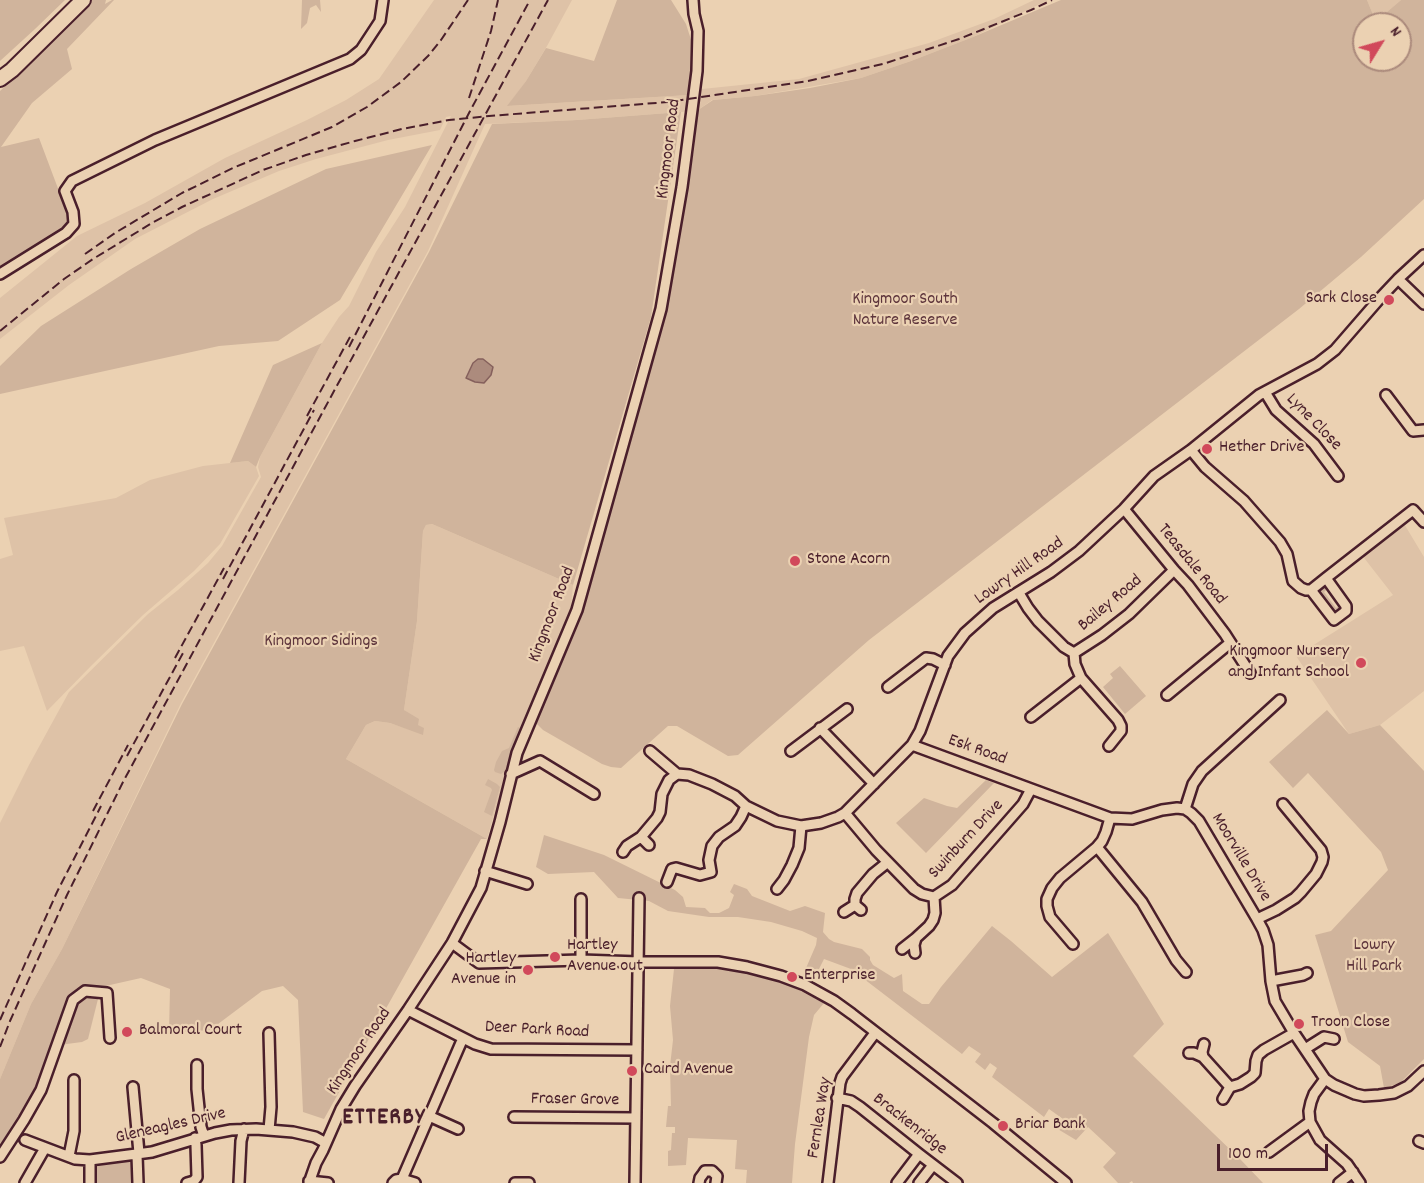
<!DOCTYPE html>
<html>
<head>
<meta charset="utf-8">
<style>
	body { margin:0 }
	#map { position:relative; width:1424px; height:1183px; overflow:hidden; background:#ebd1b2; font-family:Dekko,sans-serif }
	canvas { display:block }
	.north { position:absolute; left:1352px; top:12px; width:60px; height:60px; box-sizing:border-box; background:#ebd1b2; border:2px solid #ab8a7c; border-radius:50%; rotate:53deg; font-size:16px; font-weight:700; line-height:24px; text-align:center; color:#4a1f2b }
	.north::after { content:''; display:block; margin:auto; width:21px; height:27px; background:#d1495b; clip-path:polygon(50% 0,100% 100%,50% 72%,0 100%) }
	.scale { position:absolute; left:1217px; top:1144px; width:111px; height:27px; box-sizing:border-box; border:3px solid #4a1f2b; border-top:0; padding-left:8px; font-size:18px; line-height:21px; white-space:nowrap; color:#4a1f2b; -webkit-text-stroke:4px #ebd1b2; paint-order:stroke }
</style>
</head>
<body>
<div id="map">
<canvas width="1424" height="1183"></canvas>
<div class="north">N</div>
<div class="scale">100 m</div>
</div>
<script>
const ctx = document.querySelector('canvas').getContext('2d');
ctx.lineJoin = 'round';
function paint(path, color) { ctx.fillStyle = color; ctx.fill(path, 'evenodd'); }
const poly = rows => new Path2D(rows.map(r => 'M' + r).join(''));
function stroke(path, color, width, dash) { ctx.strokeStyle = color; ctx.lineWidth = width; ctx.lineCap = dash ? 'butt' : 'round'; ctx.setLineDash(dash || []); ctx.stroke(path); }
function drawText(font, color, halo, rows, align = 'center') {
  ctx.font = font + ' Dekko,sans-serif'; ctx.lineWidth = 4.5; ctx.setLineDash([]); ctx.textBaseline = 'middle'; ctx.strokeStyle = halo; ctx.fillStyle = color; for (const [text, x, y, turn = 0] of rows) {
    ctx.save(); ctx.translate(x, y); ctx.rotate((+turn || 0) * Math.PI / 180); ctx.textAlign = isNaN(turn) ? turn : align; if (halo) ctx.strokeText(text, 0, 0); ctx.fillText(text, 0, 0); ctx.restore();
  }
}
paint(poly([
	[434,0,572,0,547,46,526,81,508,106,689,95,702,89,799,79,929,43,994,19,1034,0,1048,0,973,37,911,61,861,78,755,96,712,100,698,110,681,112,577,120,485,124,428,251,181,703,62,949,31,1004,0,1079,0,823,29,765,69,692,148,614,178,590,208,563,222,546,261,477,258,467,260,457,322,343,339,317,349,306,376,252,405,207,451,116,446,117,440,130,388,140,316,159,279,171,213,199,135,239,69,285,0,339,0,298,77,236,145,203,225,158,307,120,346,100,379,79],
	[1367,0,1401,0,1381,17,1374,17],
	[248,461,256,467,259,476,220,544,194,571,143,615,91,666,47,711,24,646,0,651,0,559,13,555,4,518,116,498,150,480,203,466],
	[1403,522,1424,557,1424,691,1380,725,1349,734,1296,656,1393,595,1361,554],
	[432,524,573,585,571,607,507,768,487,839,346,759,366,725,375,721,390,723,423,734,418,725,404,710,417,621,423,531,426,525]
]), '#dec2a7');
paint(poly([
	[0,0,65,0,35,29,0,61],
	[92,0,106,0,105,4,112,0,114,0,67,49,72,69,32,103,1,147,39,138,68,215,68,222,63,229,0,267,0,91,57,38],
	[302,0,320,0,321,12,316,5,310,8,307,23,301,29],
	[617,0,671,0,686,24,693,46,689,95,507,106,526,81,546,48,594,61],
	[1061,0,1367,0,1374,17,1381,17,1401,0,1424,0,1424,199,1361,257,1299,309,869,640,738,755,728,756,677,726,668,726,621,768,611,767,602,764,543,730,535,722,534,716,560,666,574,633,660,328,694,150,698,110,713,100,755,96,810,88,861,78,911,61,973,37],
	[1364,24,1400,24,1400,60,1364,60],
	[681,112,651,317,573,585,432,524,426,525,423,531,417,621,404,710,419,719,418,725,424,728,423,735,390,723,375,721,366,725,346,759,487,839,481,839,324,1119,303,1112,298,1000,283,986,262,991,210,1030,169,1033,170,989,141,978,101,987,88,1039,82,1042,59,1045,27,1106,0,1150,0,1079,31,1004,62,949,182,704,429,252,492,124,577,120],
	[432,145,340,300,278,341,219,346,0,394,0,366,41,326,131,269,200,229,326,169],
	[322,343,260,457,256,467,248,461,230,463,273,365],
	[1326,587,1329,587,1324,592,1336,608,1341,604,1342,610,1335,614,1318,592],
	[1120,666,1146,696,1125,714,1103,687,1113,678,1110,674],
	[1327,710,1349,734,1380,725,1424,771,1424,1059,1400,1083,1384,1088,1380,1066,1348,1042,1315,935,1331,931,1388,870,1381,852,1308,773,1293,788,1269,762],
	[518,727,521,728,505,771,501,774,495,772,494,770,496,762,502,751,509,748],
	[488,779,497,784,500,787,492,816,484,812,492,790,491,788,485,785],
	[986,780,994,783,926,853,896,823,924,798,947,806,957,808],
	[544,835,604,855,675,890,683,897,686,907,705,908,710,913,719,913,729,908,734,895,730,892,734,884,747,889,752,896,790,911,805,906,825,913,823,932,829,939,834,942,862,949,870,957,870,960,873,965,894,978,902,974,903,991,922,1004,929,1004,941,987,992,926,1011,941,1052,977,1108,933,1164,1024,1133,1056,1240,1159,1263,1183,1133,1183,1132,1181,1129,1183,1118,1183,1103,1167,1116,1153,1088,1127,1076,1140,1056,1128,1063,1119,1049,1109,1044,1117,992,1077,997,1068,990,1063,985,1070,975,1062,981,1054,969,1046,962,1054,851,969,824,959,814,979,803,975,816,945,817,938,802,931,771,922,738,917,709,917,668,911,649,901,618,898,594,872,548,874,536,867],
	[676,966,724,968,761,975,787,984,824,1003,814,1015,809,1037,795,1144,792,1183,746,1183,747,1170,735,1169,737,1140,688,1138,686,1165,668,1166,668,1151,671,1150,672,1133,675,1133,675,1127,666,1127,668,1106,671,1106,670,1066,673,1040,670,1006,674,969],
	[131,1160,132,1183,94,1183,96,1168,100,1164]
]), '#d0b49c');
const water = poly([
	[478,359,483,359,493,367,491,375,484,383,475,382,466,378,473,363,478,359]
]);
paint(water, '#ac8b7d');
stroke(water, '#85605c', 1.5);
const minor = poly([
	[0,274,66,233,74,224,73,212,65,191,72,181,155,140,350,59,361,50,380,21,383,0],
	[1398,279,1424,304],
	[1265,392,1276,410,1314,444,1338,476],
	[1386,395,1413,431,1424,430],
	[1191,450,1205,467,1244,501,1280,542,1287,554,1293,581,1301,588,1306,590,1311,590,1326,578,1413,510,1424,522],
	[1124,509,1174,570,1188,585,1225,634,1250,673],
	[1311,590,1334,620,1346,611,1346,606,1326,578],
	[1019,593,1028,608,1038,621,1064,647,1074,653,1102,635,1129,614,1174,570],
	[1074,653,1075,664,1081,678,1118,720,1121,726,1121,731,1109,746],
	[888,687,926,658,933,659,945,665],
	[1167,695,1230,643],
	[1031,717,1081,678],
	[820,728,874,784],
	[912,745,1110,818,1132,819,1162,810,1177,808,1185,809,1191,813,1199,821,1257,919,1263,930,1268,945,1271,981,1275,1001,1294,1033,1325,1079,1334,1085,1355,1094,1364,1096,1379,1095,1394,1093,1408,1086,1424,1071],
	[650,751,677,774,689,775,712,784,735,796,746,806,777,821,801,826,821,823,838,817,845,813,912,745,920,731,948,656,965,633,993,608,1051,572,1079,551,1124,509,1154,476,1191,450,1259,395,1317,364,1335,350,1381,297,1398,279,1424,255],
	[791,751,847,709],
	[511,774,540,761,594,794],
	[1185,809,1193,784,1202,771,1280,700],
	[845,813,876,850,914,889,922,894,934,897,952,885,1023,804,1031,789],
	[649,845,641,837,657,818,660,812,662,794,669,780,677,774],
	[1097,847,1142,902,1176,960,1186,972],
	[623,852,627,846,641,837],
	[485,871,527,884],
	[667,882,672,869,676,868,700,875,711,872,709,860,712,846,719,837,735,826,741,817,746,806],
	[777,889,784,880,792,865,799,848,801,826],
	[861,910,855,905,855,899,857,893,873,874,888,862],
	[844,912,855,905],
	[1257,919,1276,910,1295,898,1301,892,1316,874,1322,862,1323,857,1321,850,1283,804],
	[452,943,479,963,581,960,639,962,718,962,747,967,781,976,805,985,834,1001,852,1014,993,1123,1066,1183],
	[1073,944,1050,917,1047,906,1047,899,1052,888,1060,878,1097,847,1102,841,1106,832,1110,818],
	[902,949,916,938],
	[915,953,914,945,916,938,929,926,933,920,935,913,934,897],
	[581,960,581,899],
	[1271,981,1303,975,1307,973],
	[408,1010,475,1044,491,1049,637,1050],
	[1305,1049,1324,1037,1334,1039],
	[1189,1053,1194,1053,1203,1057,1230,1087],
	[1203,1057,1202,1052,1204,1044],
	[197,1065,197,1089,201,1127,204,1136],
	[1325,1079,1314,1094,1311,1102,1309,1111,1310,1122,1320,1140,1347,1164,1360,1183],
	[133,1087,139,1153],
	[837,1098,851,1101,860,1107,919,1154,957,1183],
	[1223,1099,1230,1087,1240,1084,1251,1077,1255,1073,1256,1061,1258,1055,1264,1050,1294,1033],
	[429,1116,458,1129],
	[514,1117,636,1118],
	[269,1130,271,1107,269,1033],
	[25,1140,75,1159,90,1160,152,1152,215,1133,231,1130,256,1129,293,1132,315,1137,326,1143],
	[1419,1141,1424,1143],
	[1269,1152,1310,1122],
	[137,1155,138,1183],
	[69,1156,74,1131,74,1080],
	[0,1157,24,1120,41,1090,73,1000,85,991,107,993,110,1038],
	[402,1179,463,1038],
	[309,1181,328,1183],
	[25,1183,45,1148],
	[90,1183,90,1160],
	[187,1183,194,1181,197,1177,196,1145,195,1138],
	[239,1183,241,1141,244,1129],
	[309,1183,316,1163,323,1150,341,1109,355,1086,408,1010,452,943,481,888,500,822,517,753,577,610,661,309,682,187,697,71,698,31,694,14,693,0],
	[393,1183,396,1180,402,1179,415,1183],
	[515,1183,529,1183],
	[635,1183,639,898],
	[699,1183,700,1178,703,1174,705,1171,712,1171,717,1176,716,1183],
	[828,1183,840,1083,842,1077,875,1033],
	[897,1183,919,1154],
	[919,1183,933,1165],
	[1339,1183,1353,1172]
]);
const highway = poly([
	[0,79,12,70,83,0]
]);
stroke(minor, '#4a1f2b', 14);
stroke(highway, '#4a1f2b', 18);
stroke(minor, '#ebd1b2', 9);
stroke(highway, '#ebd1b2', 14);
stroke(poly([
	[469,98,491,31,498,0],
	[85,254,115,233,182,193,233,168,332,127,367,107,401,82,428,56,441,40,468,0],
	[0,331,64,279,93,259,152,223,182,207,263,170,306,155,355,141,402,129,449,120,489,116,668,102,808,81,883,64,959,39,1031,10,1052,0],
	[349,347,469,113,530,0],
	[307,416,350,337],
	[223,579,314,410],
	[175,658,224,568],
	[127,756,183,653],
	[93,811,128,745],
	[0,1020,57,892,101,806],
	[0,1047,10,1021,67,895,123,782,334,391,548,0]
]), '#4a1f2b', 2, [9, 4.5]);
for (const [x, y, r, color] of [
	[1389,300,6,"#d1495b"],
	[1207,449,6,"#d1495b"],
	[795,561,6,"#d1495b"],
	[1361,663,6,"#d1495b"],
	[555,957,6,"#d1495b"],
	[528,970,6,"#d1495b"],
	[792,977,6,"#d1495b"],
	[1299,1024,6,"#d1495b"],
	[127,1032,6,"#d1495b"],
	[632,1071,6,"#d1495b"],
	[1003,1126,6,"#d1495b"]
]) { const dot = new Path2D(); dot.arc(x, y, r, 0, 2 * Math.PI); ctx.fillStyle = color; ctx.fill(dot); stroke(dot, '#ebd1b2', 2); }
drawText('18px', '#4a1f2b', '#ebd1b2', [
	["Kingmoor Road",670,149,-83],
	["Lyne Close",1313,423,46],
	["Teasdale Road",1191,565,51],
	["Lowry Hill Road",1020,572,-35],
	["Bailey Road",1111,604,-40],
	["Kingmoor Road",553,615,-69],
	["Esk Road",977,751,20],
	["Swinburn Drive",967,840,-47],
	["Moorville Drive",1240,858,59],
	["Deer Park Road",537,1031,3],
	["Kingmoor Road",360,1052,-56],
	["Fraser Grove",575,1101,1],
	["Fernlea Way",821,1118,-81],
	["Brackenridge",909,1125,38],
	["Gleneagles Drive",171,1127,-13]
]);
drawText('18px', '#4a1f2b', '#ebd1b2', [
	["Sark Close",1377,300,"right"],
	["Hether Drive",1219,449],
	["Stone Acorn",807,561],
	["Kingmoor Nursery",1349,653,"right"],
	["and Infant School",1349,674,"right"],
	["Hartley",567,947],
	["Avenue out",567,968],
	["Hartley",516,960,"right"],
	["Avenue in",516,981,"right"],
	["Enterprise",804,977],
	["Troon Close",1311,1024],
	["Balmoral Court",139,1032],
	["Caird Avenue",644,1071],
	["Briar Bank",1015,1126]
], 'left');
drawText('18px', '#5e353c', '#ebd1b2', [
	["Kingmoor South",905,301],
	["Nature Reserve",905,322],
	["Kingmoor Sidings",321,643],
	["Lowry",1374,947],
	["Hill Park",1374,968]
]);
ctx.letterSpacing = '1.5px';
drawText('bold 24px', '#4a1f2b', '#ebd1b2', [
	["ETTERBY",384,1120]
]);
ctx.letterSpacing = '0px';
</script>
</body>
</html>
